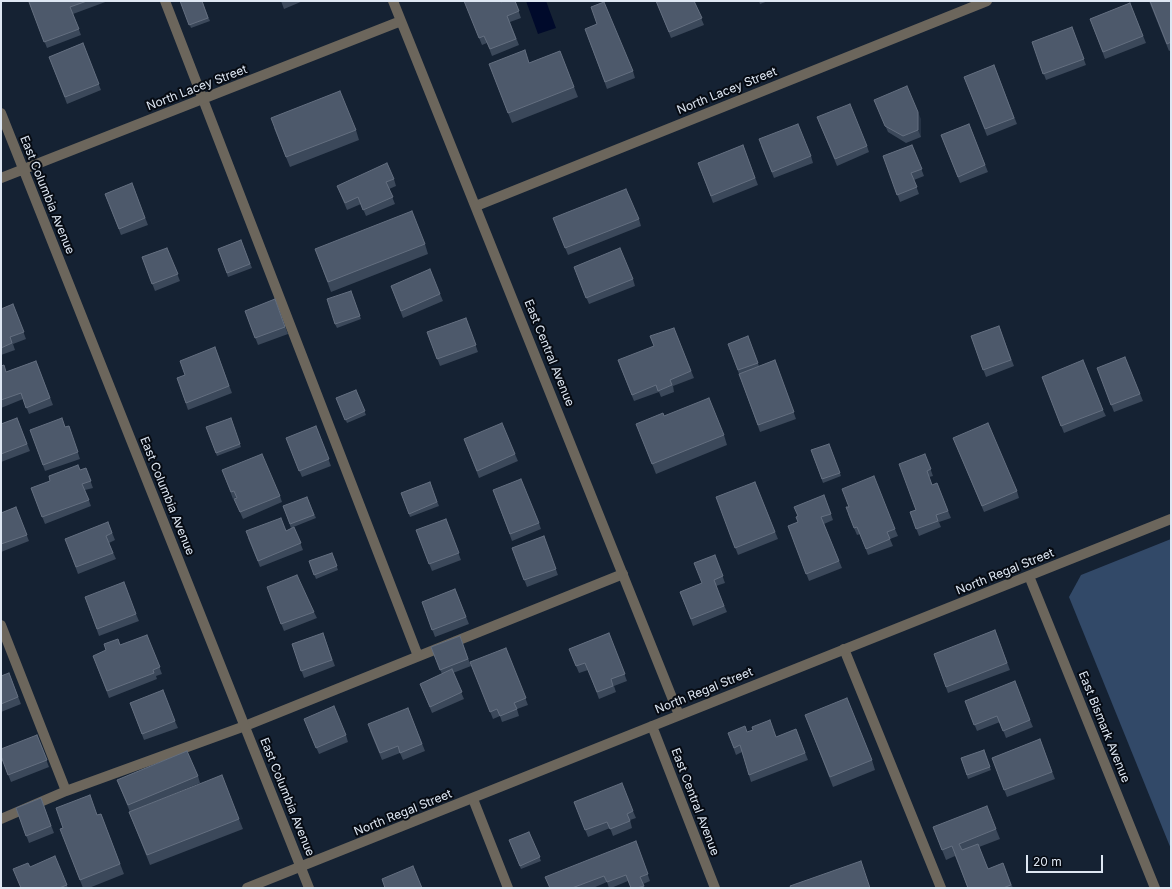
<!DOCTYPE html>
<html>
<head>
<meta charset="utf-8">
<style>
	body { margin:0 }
	#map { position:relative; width:1172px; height:889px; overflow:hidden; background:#152233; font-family:Inter,sans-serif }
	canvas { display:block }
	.frame { position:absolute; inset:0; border:2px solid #dee7f3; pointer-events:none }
	.scale { position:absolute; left:1026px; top:855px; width:77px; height:18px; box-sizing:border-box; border:2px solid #dee7f3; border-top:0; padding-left:5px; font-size:12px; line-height:14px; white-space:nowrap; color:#dee7f3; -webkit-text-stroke:3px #060b13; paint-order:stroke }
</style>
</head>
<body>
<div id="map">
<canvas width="1172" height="889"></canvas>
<div class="frame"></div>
<div class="scale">20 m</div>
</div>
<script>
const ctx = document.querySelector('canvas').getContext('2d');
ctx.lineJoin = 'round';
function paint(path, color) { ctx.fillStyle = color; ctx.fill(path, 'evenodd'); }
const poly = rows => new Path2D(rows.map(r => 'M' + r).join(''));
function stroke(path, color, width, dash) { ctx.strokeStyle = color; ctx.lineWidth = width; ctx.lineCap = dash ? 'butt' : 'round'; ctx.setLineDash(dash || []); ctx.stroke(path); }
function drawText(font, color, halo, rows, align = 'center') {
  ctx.font = font + ' Inter,sans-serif'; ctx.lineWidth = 4; ctx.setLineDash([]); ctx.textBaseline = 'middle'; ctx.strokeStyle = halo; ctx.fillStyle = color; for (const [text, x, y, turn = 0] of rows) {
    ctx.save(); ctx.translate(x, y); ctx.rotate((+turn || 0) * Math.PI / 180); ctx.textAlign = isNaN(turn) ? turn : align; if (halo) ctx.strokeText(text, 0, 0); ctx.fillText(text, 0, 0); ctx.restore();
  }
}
paint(poly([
	[1171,539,1171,849,1069,597,1081,575]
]), '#324968');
paint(poly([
	[526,1,546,1,556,28,538,34]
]), '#000a2b');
stroke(poly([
	[165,1,418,656],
	[1,625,66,791],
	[844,649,941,888],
	[473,799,508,888],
	[1,819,66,791,245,726,623,574]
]), '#6c665c', 10);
stroke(poly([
	[393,1,679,715],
	[1,113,309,888],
	[1,178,401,21],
	[476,206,987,1],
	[1029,576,1155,888],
	[652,726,715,888],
	[247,888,1171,519]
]), '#6c665c', 10);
paint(poly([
	[30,1,108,1,73,14,81,35,47,48,29,2],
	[180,1,202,1,210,21,191,28],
	[281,1,303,1,284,9],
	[464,1,501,2,515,1,521,18,510,22,519,45,492,56,487,43,482,45],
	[656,1,694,1,704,25,671,38],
	[759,1,768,1,760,4],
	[1149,1,1171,1,1171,50,1169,51],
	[1130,3,1146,43,1105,59,1090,19],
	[1072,27,1086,65,1046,80,1032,42],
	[585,29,633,71,635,78,607,89],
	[83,43,101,90,67,104,49,57],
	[560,51,578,97,512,123,489,64,529,63],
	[994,65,1017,124,987,136,964,77],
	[874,100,921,119,921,137,906,143,888,132],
	[817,117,867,146,869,152,837,166],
	[969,124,988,172,960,183,941,135],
	[274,128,356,130,359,140,290,167],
	[743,145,758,185,713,203,698,163],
	[912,145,924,176,914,180,919,194,900,202,883,156],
	[761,146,811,156,813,163,774,178],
	[394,179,396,186,389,189,395,204,366,216,361,204,347,210,337,186],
	[132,183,148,225,121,235,105,194],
	[639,219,641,226,568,255,556,225],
	[241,240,252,268,228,277,218,249],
	[425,244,428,254,331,292,315,249],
	[167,248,180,281,155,291,142,257],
	[576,273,633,279,635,286,589,304],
	[391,286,440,294,443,301,403,318],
	[351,291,361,319,337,328,335,324],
	[275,299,288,334,258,345,245,311],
	[13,304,26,339,13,344,15,350,1,355,1,309],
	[466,318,478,352,440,366,427,332],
	[999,326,1014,366,986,377,971,336],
	[674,328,694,378,673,386,674,392,661,397,659,392,634,401,620,366,654,346],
	[748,336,759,366,775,360,796,419,760,432,739,374,728,344],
	[215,347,232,393,188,410,177,378,185,375],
	[1125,357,1143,401,1114,412,1097,368],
	[36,361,53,405,29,414,23,399,1,408,1,366,6,372],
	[1042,377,1103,410,1106,416,1064,433],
	[356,390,366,415,347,423,336,398],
	[17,418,30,451,1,462,1,424],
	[231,418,241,447,217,456,206,427],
	[69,426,80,459,45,471,30,430,65,427],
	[316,426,331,466,302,477,286,438],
	[640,433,724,435,727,445,656,474],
	[953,438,1017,491,1019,498,984,512],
	[464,439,515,454,518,461,479,478],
	[829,444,841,476,823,483,811,450],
	[925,454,933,476,929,477,932,485,937,483,951,518,939,522,941,527,919,536,910,512,916,510],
	[86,468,93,488,85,490,91,506,45,524,31,488],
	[222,470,280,496,282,502,243,519,234,499,237,498,237,497,233,499],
	[430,482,439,506,410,517,401,493],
	[755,482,778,539,738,555,716,497],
	[493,490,539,523,541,529,512,541],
	[824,495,833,520,824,524,842,568,809,581,788,526,798,522],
	[307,497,316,518,291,528,283,506],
	[16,507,29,541,1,552,1,513],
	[849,507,895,529,898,536,890,539,893,546,868,555,860,534,857,535,848,514],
	[446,519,461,560,432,571,416,530],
	[108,522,115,540,109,543,116,559,78,574,65,539],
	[294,527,303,550,260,567,248,538,286,531],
	[544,536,558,575,527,587,512,548],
	[332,553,338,570,316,579,309,561],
	[715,555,725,583,716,586,727,612,693,626,680,592,702,583],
	[267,587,314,612,317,618,284,631],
	[455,589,469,624,435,637,422,602],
	[85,597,136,614,139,621,99,636],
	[995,630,1010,670,948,693,934,654],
	[323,633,335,666,304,678,292,644],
	[609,633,627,681,614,686,616,692,599,699,588,670,579,673,569,649],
	[147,635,162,674,156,676,157,679,109,698,93,656],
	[460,636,471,666,453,673,464,699,432,713,420,684,442,674,431,647],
	[506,648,528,705,517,709,519,716,502,722,500,716,493,719,473,669],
	[9,673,21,704,1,712,1,676],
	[965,701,1030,720,1033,727,1006,738,1000,722,977,731],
	[130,703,175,721,178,728,144,740],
	[408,708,425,751,403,760,400,753,382,760,370,731],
	[805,715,872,760,875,770,833,787],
	[304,719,346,735,348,742,319,754],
	[796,729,808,760,751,782,742,752,736,755,728,733,747,732,776,737],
	[37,735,49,767,11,782,1,756],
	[1040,739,1055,779,1007,797,992,758],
	[984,750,991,770,968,779,961,758],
	[198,776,200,783,138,809,239,819,243,829,150,865,133,822,129,812,130,812,117,780],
	[41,798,54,833,29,843,16,808],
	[574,802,633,811,636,818,630,820,632,828,613,836,610,828,588,837],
	[101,814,124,874,89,888,83,888,64,839,97,815],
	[933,827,996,829,1000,839,979,847,988,869,1003,863,1013,888,968,888,955,856,946,860],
	[529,832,541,861,521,869,509,840],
	[636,841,650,881,643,884,645,888,631,888,628,881,611,888,609,888,607,882,593,888,550,888],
	[55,856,68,888,20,888]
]), '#3b485a');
paint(poly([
	[918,112,921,119,921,137,918,130]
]), '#253244');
const building = poly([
	[30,1,87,1,70,7,79,29,44,42,29,2,30,1],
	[180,1,202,1,208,18,189,25,180,1],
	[464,1,501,1,501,2,503,1,515,1,519,11,507,16,516,39,490,49,484,36,479,38,464,1],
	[656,1,694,1,702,18,669,32,656,1],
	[1150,1,1171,1,1171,42,1167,44,1150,1],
	[604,2,633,71,605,82,585,29,597,24,591,7,604,2],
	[1130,3,1143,36,1103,52,1090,19,1130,3],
	[1072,27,1084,59,1043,74,1032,42,1072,27],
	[83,43,99,84,65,97,49,57,83,43],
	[525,50,529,63,560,51,574,87,508,113,489,64,525,50],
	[994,65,1014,118,985,129,964,77,994,65],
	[907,86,918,112,918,130,903,136,885,126,874,100,907,86],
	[340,91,356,130,286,157,271,118,340,91],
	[850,104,867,146,835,159,817,117,850,104],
	[798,124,811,156,772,172,759,139,798,124],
	[969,124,985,165,958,177,941,135,969,124],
	[743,145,755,178,711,196,698,163,743,145],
	[912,145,922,169,911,173,917,187,897,195,883,156,912,145],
	[387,163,394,179,386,182,393,197,363,210,358,197,345,203,337,186,387,163],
	[132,183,145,218,119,229,105,194,132,183],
	[626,189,639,219,565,248,553,218,626,189],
	[412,211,425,244,328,282,315,249,412,211],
	[241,240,250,264,227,273,218,249,241,240],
	[167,248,178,274,152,284,142,257,167,248],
	[620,248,633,279,586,298,574,267,620,248],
	[430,269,440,294,401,311,391,286,430,269],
	[351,291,360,316,335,324,327,299,351,291],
	[275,299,285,327,255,338,245,311,275,299],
	[13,304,24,332,10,337,12,343,1,348,1,309,13,304],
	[466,318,476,345,437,359,427,332,466,318],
	[999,326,1011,360,983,370,971,336,999,326],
	[674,328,691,371,670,380,672,385,658,391,656,385,632,395,618,360,654,346,650,336,674,328],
	[748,336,758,363,738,370,728,344,748,336],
	[215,347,229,386,186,403,177,378,185,375,180,361,215,347],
	[1125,357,1140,394,1111,405,1097,368,1125,357],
	[775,360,794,412,758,425,739,374,775,360],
	[1083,360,1103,410,1061,426,1042,377,1083,360],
	[36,361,50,398,26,408,21,393,1,400,1,366,4,365,6,372,36,361],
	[356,390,365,411,345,420,336,398,356,390],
	[709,398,724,435,652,464,636,424,663,413,664,416,709,398],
	[17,418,27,444,1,454,1,424,17,418],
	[62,418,65,427,69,426,78,452,43,465,30,430,62,418],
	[231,418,240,444,216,453,206,427,231,418],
	[502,423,515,454,477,471,464,439,502,423],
	[988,423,1017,491,982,506,953,438,988,423],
	[316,426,329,459,299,471,286,438,316,426],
	[829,444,840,473,822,479,811,450,829,444],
	[262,454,280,496,240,512,234,499,237,498,234,491,231,492,222,470,262,454],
	[925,454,931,469,927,471,932,485,937,483,948,511,936,515,938,521,916,529,910,512,916,510,899,464,925,454],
	[78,465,80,470,86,468,91,481,82,484,89,500,42,517,31,488,50,481,49,476,78,465],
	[874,476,895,529,887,532,890,539,866,549,857,527,854,528,846,507,849,507,842,489,874,476],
	[521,479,539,523,510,534,493,490,521,479],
	[430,482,437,502,409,514,401,493,430,482],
	[755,482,775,532,735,548,716,497,755,482],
	[824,495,831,514,821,517,839,561,806,574,788,526,798,522,796,517,798,516,794,507,824,495],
	[307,497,314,515,290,524,283,506,307,497],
	[16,507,27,535,1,544,1,513,16,507],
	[281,518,286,531,294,527,301,543,258,561,246,531,281,518],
	[446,519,459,553,429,564,416,530,446,519],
	[108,522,112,533,106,536,113,553,76,567,65,539,108,522],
	[544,536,556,569,524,580,512,548,544,536],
	[332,553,337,566,314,575,309,561,332,553],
	[715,555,723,576,714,580,724,606,691,619,680,592,702,583,694,563,715,555],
	[297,575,314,612,281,624,267,587,297,575],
	[124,582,136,614,97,629,85,597,124,582],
	[455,589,466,617,432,630,422,602,455,589],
	[995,630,1007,663,946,687,934,654,995,630],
	[323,633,332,660,301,671,292,644,323,633],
	[609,633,625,674,611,679,613,686,597,692,585,663,576,666,569,649,609,633],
	[147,635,160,667,153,670,154,673,107,691,93,656,106,650,104,644,118,639,120,645,147,635],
	[460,636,468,659,440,670,431,647,460,636],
	[506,648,526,698,514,703,517,709,500,716,497,709,490,712,470,662,506,648],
	[452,669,462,692,430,707,420,684,452,669],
	[9,673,18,697,1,704,1,676,9,673],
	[1015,681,1030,720,1003,731,997,716,974,725,965,701,1015,681],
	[163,690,175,721,142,734,130,703,163,690],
	[847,698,872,760,830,777,805,715,847,698],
	[334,706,346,735,316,748,304,719,334,706],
	[408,708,422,744,400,753,398,746,380,753,368,724,408,708],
	[770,720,776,737,796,729,805,753,749,775,740,745,734,748,728,733,745,726,747,732,753,730,752,727,770,720],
	[37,735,47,760,8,775,1,756,1,749,37,735],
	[1040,739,1052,772,1004,790,992,758,1040,739],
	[984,750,990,767,967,775,961,758,984,750],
	[187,751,198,776,128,805,117,780,187,751],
	[222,775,239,819,147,855,129,812,222,775],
	[622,783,633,811,627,814,630,821,610,829,607,822,585,830,574,802,622,783],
	[90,795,97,815,101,814,120,864,80,880,60,829,63,828,56,808,90,795],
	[41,798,51,826,26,836,16,808,41,798],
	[987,806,996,829,959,844,962,850,978,844,988,869,1003,863,1011,885,1003,888,968,888,952,846,942,850,933,827,987,806],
	[529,832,540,857,520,866,509,840,529,832],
	[636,841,648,874,640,877,644,886,637,888,631,888,626,875,607,882,604,876,572,888,550,888,545,877,636,841],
	[55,856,67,885,59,888,21,888,13,869,28,863,30,867,55,856],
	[861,861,870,888,791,888,790,886,861,861],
	[413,866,422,888,385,888,382,879,413,866]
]);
paint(building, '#4d596b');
stroke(building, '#646f80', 1);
drawText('12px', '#dee7f3', '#060b13', [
	["North Lacey Street",197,88,-21],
	["North Lacey Street",727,91,-22],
	["East Columbia Avenue",47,195,68],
	["East Central Avenue",549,353,68],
	["East Columbia Avenue",167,496,68],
	["North Regal Street",1005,572,-22],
	["North Regal Street",704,691,-22],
	["East Bismark Avenue",1104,727,68],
	["East Columbia Avenue",287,797,68],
	["East Central Avenue",695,802,69],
	["North Regal Street",403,813,-22]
]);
</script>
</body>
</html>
